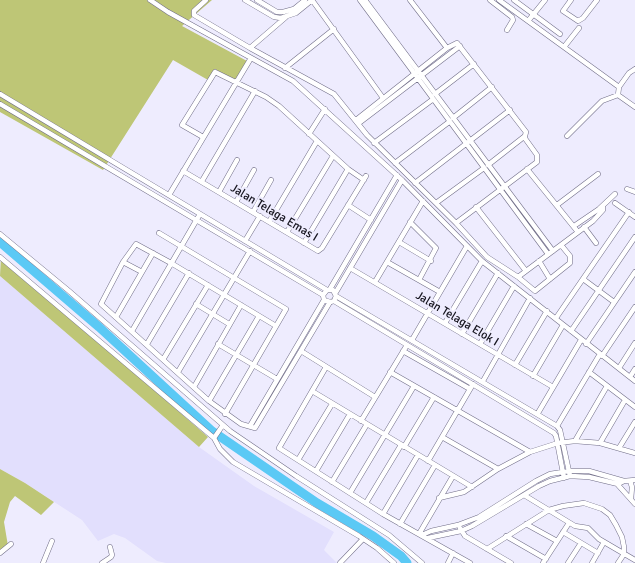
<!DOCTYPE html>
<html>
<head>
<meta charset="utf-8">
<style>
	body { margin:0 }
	canvas { display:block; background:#eeecfe }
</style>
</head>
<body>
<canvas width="635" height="563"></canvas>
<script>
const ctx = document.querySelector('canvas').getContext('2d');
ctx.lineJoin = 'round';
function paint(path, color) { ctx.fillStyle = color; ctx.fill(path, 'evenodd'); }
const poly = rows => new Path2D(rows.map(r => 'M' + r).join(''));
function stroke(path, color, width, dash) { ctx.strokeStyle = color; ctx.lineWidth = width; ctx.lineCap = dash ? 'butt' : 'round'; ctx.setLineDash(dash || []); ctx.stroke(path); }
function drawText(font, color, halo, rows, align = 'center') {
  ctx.font = font + ' Signika,sans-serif'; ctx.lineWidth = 4; ctx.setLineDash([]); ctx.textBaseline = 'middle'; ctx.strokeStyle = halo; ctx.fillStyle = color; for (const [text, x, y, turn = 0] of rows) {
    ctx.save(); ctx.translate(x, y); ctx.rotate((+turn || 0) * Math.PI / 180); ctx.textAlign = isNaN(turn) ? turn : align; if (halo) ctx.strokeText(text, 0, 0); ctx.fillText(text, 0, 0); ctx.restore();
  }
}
paint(poly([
	[0,276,199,447,254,486,334,532,324,550,337,563,166,563,157,561,125,538,114,534,98,541,82,520,25,483,0,469]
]), '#e2dffd');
paint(poly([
	[0,0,212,0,182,26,247,61,235,81,215,69,208,80,173,60,103,170,0,112],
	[1,256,208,437,199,447,0,276],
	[0,469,25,483,54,502,41,515,15,496,10,502,4,522,8,546,0,554]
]), '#bec676');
stroke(poly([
	[0,242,99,327,212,431,317,503,373,536,401,556,407,563]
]), '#5bc9f5', 9);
const street = poly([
	[150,0,168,12,293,81,402,180,482,261,635,381],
	[206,0,194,11,194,15,250,48,334,94,367,135,456,223,487,257,518,277,593,221,603,210,603,206],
	[245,0,274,17,281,18,296,13,312,0],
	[257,0,277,12,283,12,294,9,305,0],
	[312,0,383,98],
	[360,0,548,254],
	[365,0,553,251],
	[410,0,447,48],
	[490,0,512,17,513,20,507,30],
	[499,0,619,87,618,95,635,107],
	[514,0,560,34],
	[571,0,563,11,578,21,583,18,597,0],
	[528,21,545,0],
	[564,47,579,28],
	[250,48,286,17],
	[285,68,334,29],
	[619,87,629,73,635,69],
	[0,94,327,290],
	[435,94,474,64],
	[0,104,323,295],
	[453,118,492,87],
	[356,120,447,48,457,43,526,132,525,136,488,165],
	[359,123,460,46],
	[309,134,325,109],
	[567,136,602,101,618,95],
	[203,137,182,125,215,72,266,97,279,106,348,169,364,180],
	[374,143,432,100],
	[395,163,449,122],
	[527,169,578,232],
	[183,171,318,251,322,248,366,176],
	[202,181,255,91],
	[415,183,510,110],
	[627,189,635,192],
	[219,192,237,160],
	[169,195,251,58],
	[236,202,254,170],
	[436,203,484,168],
	[615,203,635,217],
	[348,205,371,220],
	[557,205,598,174],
	[476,207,526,271],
	[253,212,271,180],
	[269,222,317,141],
	[410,222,436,248,419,280],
	[456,223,537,162,537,155,524,137],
	[574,226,599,209,615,194],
	[584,227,596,243],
	[287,232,333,156],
	[159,233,286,309,225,414],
	[0,234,69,291,230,431,296,476,389,535,422,563],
	[245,241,260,216],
	[399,242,431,261],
	[304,243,348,169],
	[0,257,214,438,220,449,233,462,359,536,377,548,394,563],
	[539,261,550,279],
	[123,262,142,272],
	[387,262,440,292],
	[350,268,553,387],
	[518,277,535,291,570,263,570,256,561,245],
	[583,279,614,302],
	[375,282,423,201],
	[330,289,397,175],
	[336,292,402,180],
	[336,296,334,301,330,302,324,300,323,295,327,290,333,290,336,296,557,426,560,430,570,476],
	[334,301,554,433,556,436,564,478],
	[196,304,229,324],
	[116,317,153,253],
	[556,318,629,212],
	[445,323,482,261],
	[276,326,171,263,136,244,123,262,101,304,209,401,241,424,255,428,330,302],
	[132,331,200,214],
	[571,331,635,237],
	[462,334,498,273],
	[412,340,467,246],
	[147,344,189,273],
	[218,344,277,379],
	[480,344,514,286],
	[586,344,635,272],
	[301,351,375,397],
	[403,351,470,389],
	[602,356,635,307],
	[164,358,208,285],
	[515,365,547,311],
	[326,367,279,448,383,514,470,563],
	[619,368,635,343],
	[178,372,250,251],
	[390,372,530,452],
	[589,372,635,407],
	[533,376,563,325],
	[630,377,635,369],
	[483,381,530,298],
	[194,387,241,305],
	[312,391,472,487],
	[209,401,259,316],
	[538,413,581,340],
	[361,421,407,345],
	[250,426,324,300],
	[557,426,600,354],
	[442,437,498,469],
	[214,438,223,425],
	[575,441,607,386],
	[600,443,625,400],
	[404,447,434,397],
	[619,448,635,422],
	[298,460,332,404],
	[428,461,473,384],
	[316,471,350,414],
	[630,481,632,487,631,499],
	[332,482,367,424],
	[618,482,618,485,635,504],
	[350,493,414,386],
	[524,495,575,526,588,528,599,539,635,560],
	[439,498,464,492,498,469,530,452,558,443,575,441,600,443,635,453],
	[366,503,401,445],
	[383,514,418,455],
	[400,524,435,465],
	[526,524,557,541],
	[460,528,465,536,511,563],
	[563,532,598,553],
	[419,534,453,476],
	[422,535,431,531,458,525,479,517,536,481,550,474,569,471,589,471,624,481,635,480],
	[506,536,546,559],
	[428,538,461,531,472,526,539,486,550,481,570,476,589,477,618,484,624,481],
	[487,549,549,510,563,506,584,503,602,509,610,515,616,525,622,537,624,547,624,554,618,563],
	[0,553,11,544],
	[43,563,52,541],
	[102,563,111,557,112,555,110,547],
	[340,563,363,539],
	[448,563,453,553],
	[543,563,569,523],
	[568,563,581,543],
	[592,563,604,542]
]);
stroke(street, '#716e88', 5.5);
stroke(street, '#fff', 4.5);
drawText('12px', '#14131d', '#eeecfe', [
	["Jalan Telaga Emas I",274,213,31],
	["Jalan Telaga Elok I",457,319,31]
]);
</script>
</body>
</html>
